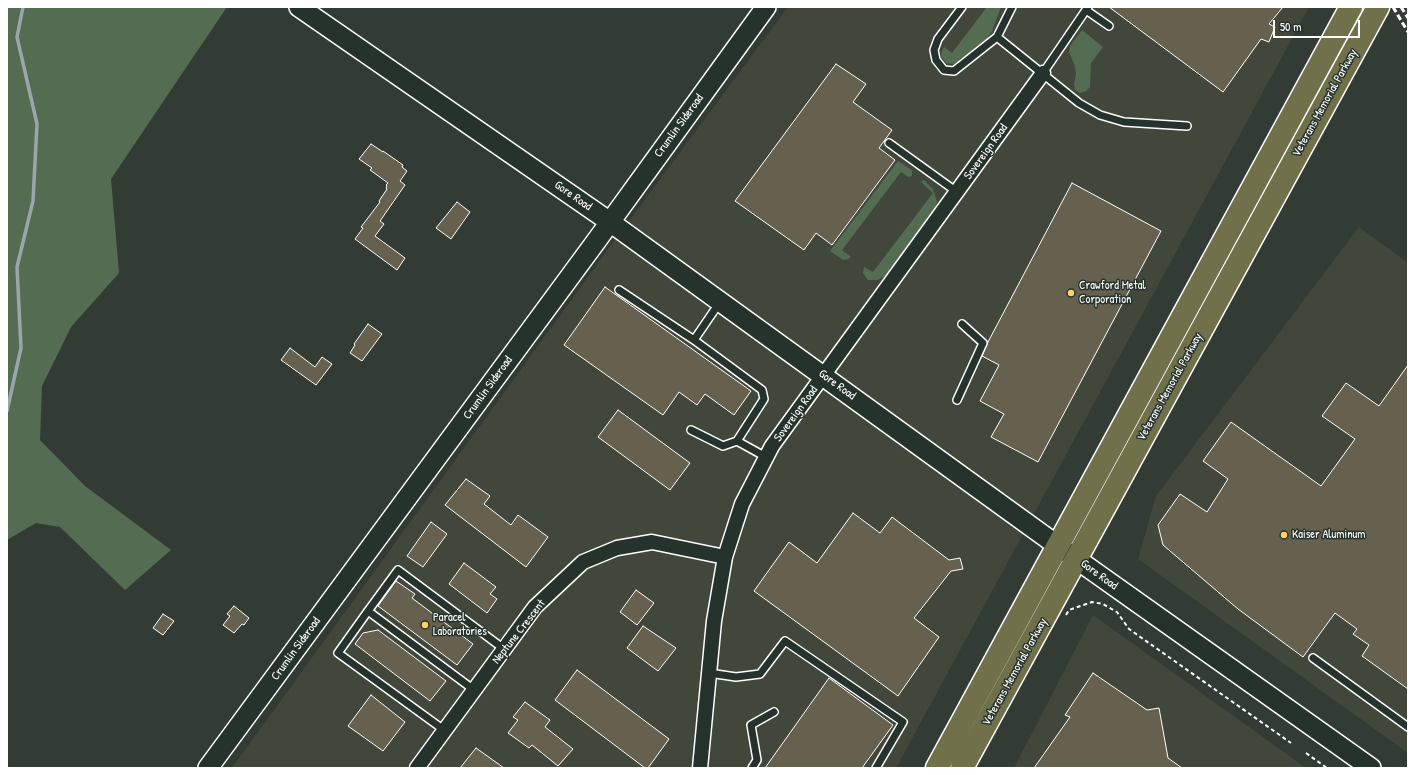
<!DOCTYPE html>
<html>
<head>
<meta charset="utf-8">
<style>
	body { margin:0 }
	#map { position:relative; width:1415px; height:775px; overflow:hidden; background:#333c34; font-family:"Patrick Hand",sans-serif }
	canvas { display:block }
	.frame { position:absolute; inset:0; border:8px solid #fff; pointer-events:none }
	.scale { position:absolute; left:1273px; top:20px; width:87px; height:18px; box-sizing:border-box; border:2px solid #fff; border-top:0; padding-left:5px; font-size:12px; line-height:14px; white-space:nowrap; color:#fff; -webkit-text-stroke:3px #26332d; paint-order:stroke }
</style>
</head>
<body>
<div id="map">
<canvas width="1415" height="775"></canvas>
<div class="frame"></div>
<div class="scale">50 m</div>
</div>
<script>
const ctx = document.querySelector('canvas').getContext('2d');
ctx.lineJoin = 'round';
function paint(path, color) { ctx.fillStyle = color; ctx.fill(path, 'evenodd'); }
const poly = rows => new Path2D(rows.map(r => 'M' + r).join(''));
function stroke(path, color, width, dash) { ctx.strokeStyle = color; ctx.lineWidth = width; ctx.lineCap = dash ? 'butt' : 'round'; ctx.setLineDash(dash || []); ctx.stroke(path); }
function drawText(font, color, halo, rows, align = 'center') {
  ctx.font = font + ' "Patrick Hand",sans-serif'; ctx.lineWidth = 3; ctx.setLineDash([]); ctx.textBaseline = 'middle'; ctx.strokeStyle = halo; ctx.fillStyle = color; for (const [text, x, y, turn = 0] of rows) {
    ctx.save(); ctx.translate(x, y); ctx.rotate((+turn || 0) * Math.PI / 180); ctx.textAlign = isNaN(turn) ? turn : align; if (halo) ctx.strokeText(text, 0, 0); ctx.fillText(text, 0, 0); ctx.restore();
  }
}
paint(poly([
	[788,7,1309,7,896,768,232,768,609,248],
	[1359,227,1408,263,1408,753,1138,559,1156,496],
	[1093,615,1306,768,1014,768]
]), '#42473c');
paint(poly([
	[7,7,227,7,111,179,119,273,71,327,42,386,40,440,85,486,171,550,125,590,60,527,36,523,7,540],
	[987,7,1001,7,992,31,987,39,954,64,946,63,942,58,941,53,944,47,952,53],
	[1082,30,1103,47,1091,63,1090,87,1086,91,1080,93,1075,90,1074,84,1076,74,1075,66,1069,52,1070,46],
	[898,161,912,170,912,176,908,177,901,172,842,250,851,257,848,259,843,260,830,251],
	[924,180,933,189,937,202,935,211,887,275,877,280,868,280,863,273,864,267,873,272,933,193,921,182]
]), '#546c52');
stroke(poly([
	[7,411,21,348,17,267,33,201,37,124,17,37,23,7]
]), '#99a7ac', 3.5);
const building = poly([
	[1109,7,1283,7,1269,24,1275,27,1269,42,1261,39,1223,92,1109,7],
	[836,64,866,84,853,102,892,130,879,148,895,160,832,245,816,233,804,250,735,201,836,64],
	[371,144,383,152,383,151,403,165,402,167,407,171,400,181,405,185,380,221,384,224,375,236,405,258,397,270,355,239,363,228,361,227,380,202,379,201,387,189,386,188,387,186,386,185,388,183,370,170,372,168,359,159,371,144],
	[1072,183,1161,231,1038,462,991,437,1004,414,980,401,999,365,982,356,988,342,1072,183],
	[457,202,470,212,451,239,436,228,457,202],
	[605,287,751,391,734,415,705,394,697,405,679,392,663,415,564,345,605,287],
	[368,324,382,334,362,361,350,353,355,345,354,344,368,324],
	[290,348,315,367,322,357,332,364,316,385,281,360,290,348],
	[1408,365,1408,689,1362,656,1369,645,1353,634,1357,629,1335,613,1303,657,1238,609,1163,545,1158,525,1180,494,1207,512,1228,479,1203,461,1231,422,1321,486,1355,439,1322,416,1346,383,1379,406,1408,365],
	[618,410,690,463,670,490,598,437,618,410],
	[466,479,490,496,484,504,511,525,518,515,548,537,526,567,445,505,466,479],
	[853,513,880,533,892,517,949,560,960,558,963,569,951,571,914,618,939,637,898,696,754,591,789,542,817,563,853,513],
	[431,522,447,534,423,567,407,556,431,522],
	[464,563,496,587,490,594,497,599,487,613,449,584,464,563],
	[396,581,415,594,412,598,473,644,457,665,378,606,396,581],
	[636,590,654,603,637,625,620,612,636,590],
	[234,606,249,618,244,625,242,624,234,633,223,625,230,616,227,614,234,606],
	[163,614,174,621,163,635,153,628,163,614],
	[643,626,676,648,658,671,627,648,643,626],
	[378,630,446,681,430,701,355,644,363,633,378,630],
	[577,670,669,739,648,768,645,768,555,700,577,670],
	[1093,673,1147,710,1159,708,1168,758,1182,768,1034,768,1070,717,1065,715,1093,673],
	[829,678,893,725,862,768,765,768,829,678],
	[371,695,405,722,383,751,348,726,371,695],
	[525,702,550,720,545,727,573,749,558,766,532,745,529,748,508,733,518,720,513,717,525,702],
	[476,748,504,768,460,768,476,748]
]);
paint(building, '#66614f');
stroke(building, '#fff', 1);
const lane = poly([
	[962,7,938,39,934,50,936,60,944,70,954,71,997,37,1012,7],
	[1086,10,1109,26],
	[997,37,1079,103,1100,115,1124,122,1187,126],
	[1043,73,1088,7],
	[889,143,957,192],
	[619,290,694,340,762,390,764,399,737,441],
	[694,340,720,302],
	[957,400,983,343,962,324],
	[691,430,723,446,737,441,766,457],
	[368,611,398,570,504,649],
	[1313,658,1408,727],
	[709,673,736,677,760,674,785,641,903,722,876,768],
	[444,730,338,653,368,611,474,690],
	[752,768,757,760,751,725,774,712]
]);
const street = poly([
	[417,768,535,607,583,562,617,548,652,542,725,557],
	[700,768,714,621,725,557,742,504,772,446,1043,73]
]);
const secondary = poly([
	[299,7,610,222,1058,546,1371,768],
	[208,768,597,240,766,7]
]);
const highway = poly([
	[937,768,1351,7],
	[962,768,1378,7]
]);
stroke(lane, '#fff', 10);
stroke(street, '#fff', 17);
stroke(secondary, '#fff', 22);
stroke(highway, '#fff', 25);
stroke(poly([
	[1066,615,1069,610,1092,602,1103,604,1117,612,1129,629,1291,743],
	[1306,753,1327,768]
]), '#fff', 2, [4, 3]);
stroke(lane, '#26332d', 7);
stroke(street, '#26332d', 14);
stroke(secondary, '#26332d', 19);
stroke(highway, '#70704a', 22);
stroke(poly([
	[1393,7,1408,32],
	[1401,7,1408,18]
]), '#fff', 3, [6, 3]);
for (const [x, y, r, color] of [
	[1071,293,4,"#ffd166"],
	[1284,535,4,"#ffd166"],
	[425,625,4,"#ffd166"]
]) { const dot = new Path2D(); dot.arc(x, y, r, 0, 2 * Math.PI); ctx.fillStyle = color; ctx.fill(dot); stroke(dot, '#26332d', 1.5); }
drawText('12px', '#fff', '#26332d', [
	["Veterans Memorial Parkway",1325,103,-61],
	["Crumlin Sideroad",679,126,-54],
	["Sovereign Road",986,152,-54],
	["Gore Road",573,196,35],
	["Gore Road",837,385,36],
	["Veterans Memorial Parkway",1170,387,-61],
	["Crumlin Sideroad",488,388,-54],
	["Sovereign Road",796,414,-54],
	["Gore Road",1099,575,36],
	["Neptune Crescent",519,632,-52],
	["Crumlin Sideroad",296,649,-54],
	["Veterans Memorial Parkway",1015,672,-61]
]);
drawText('12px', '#fff', '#26332d', [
	["Crawford Metal",1079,286],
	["Corporation",1079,300],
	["Kaiser Aluminum",1292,535],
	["Paracel",433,618],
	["Laboratories",433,632]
], 'left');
</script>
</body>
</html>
